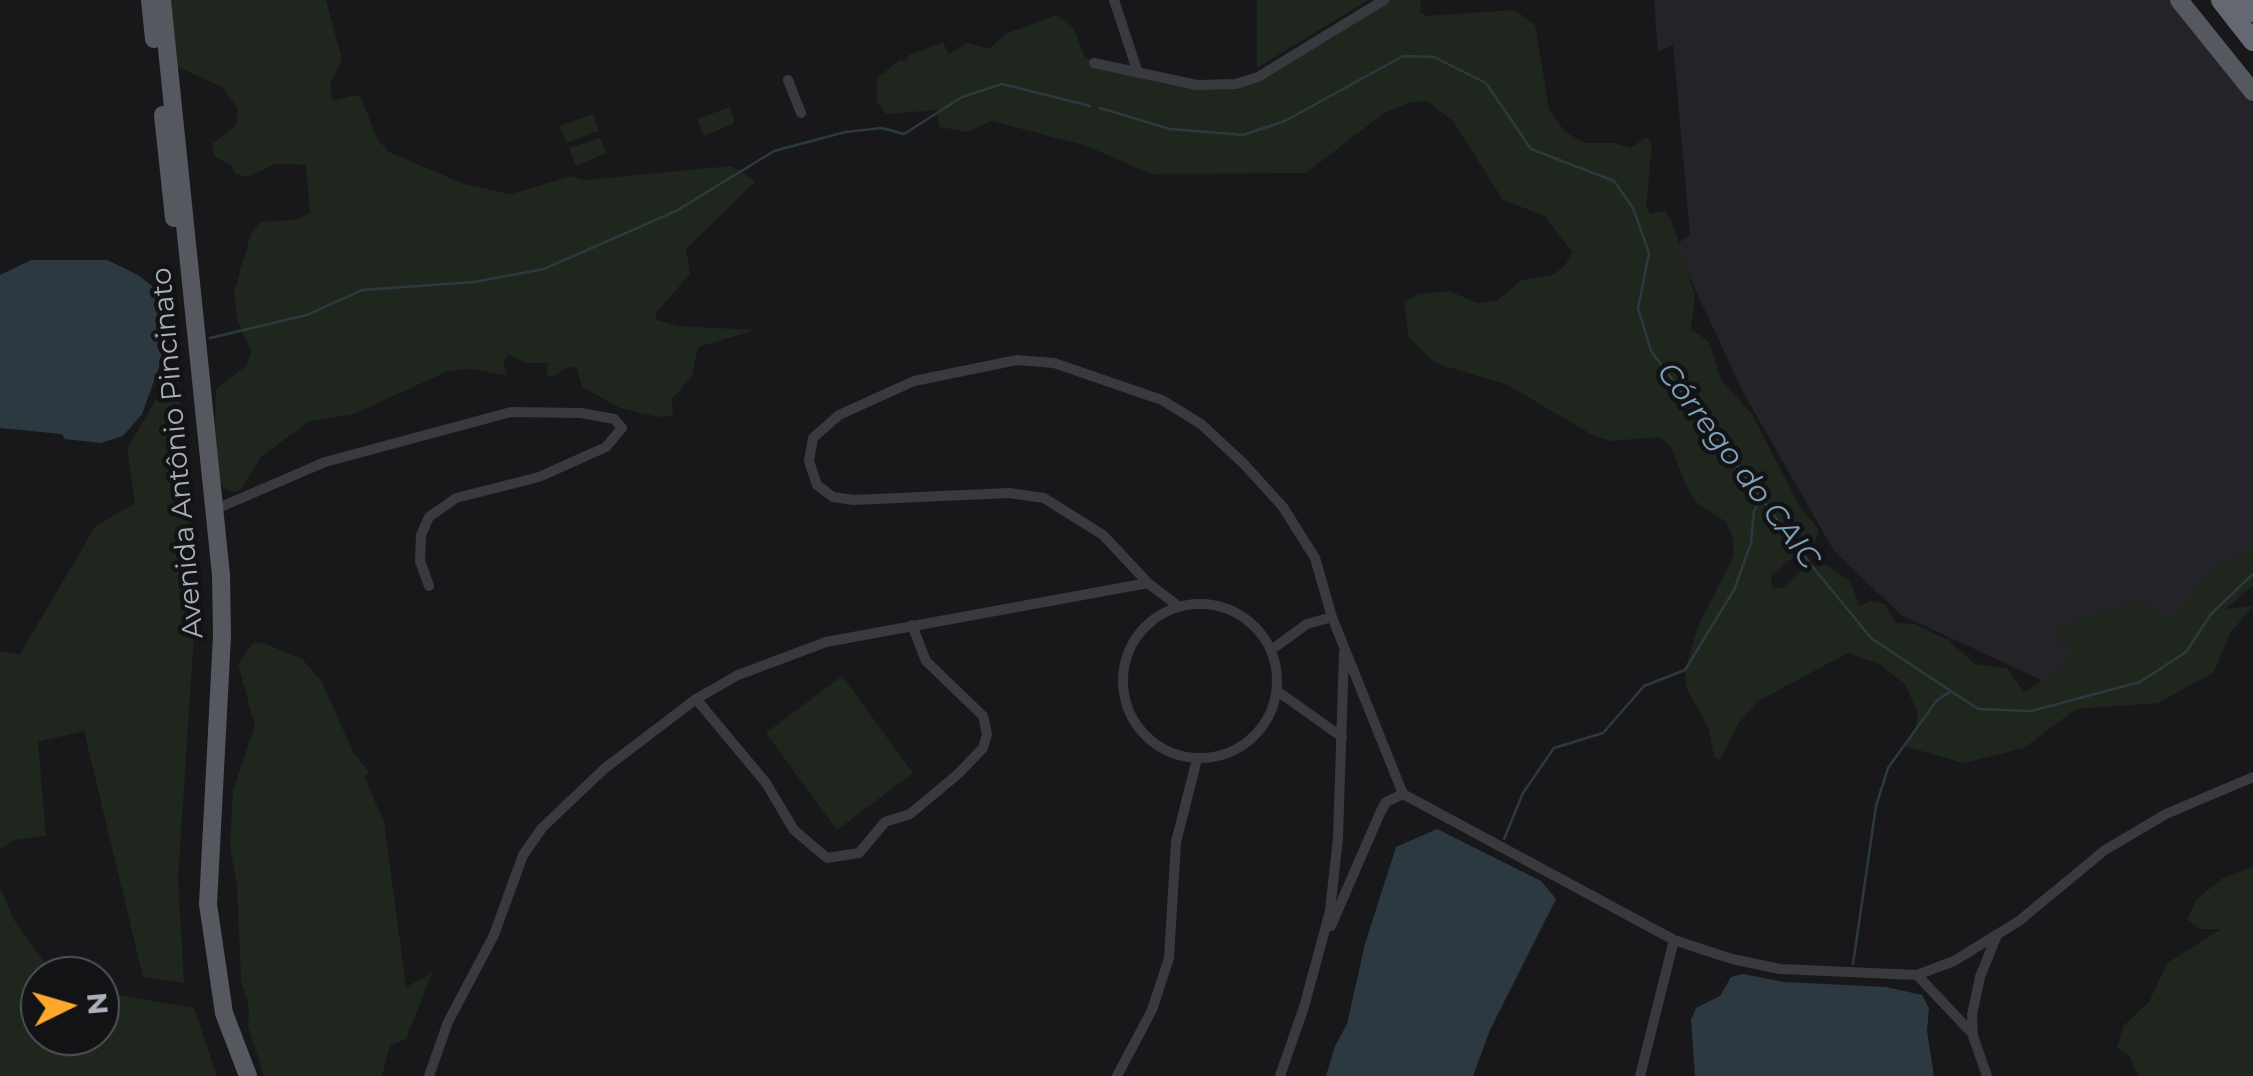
<!DOCTYPE html>
<html>
<head>
<meta charset="utf-8">
<style>
	body { margin:0 }
	#map { position:relative; width:2253px; height:1076px; overflow:hidden; background:#18181b; font-family:Montserrat,sans-serif }
	canvas { display:block }
	.north { position:absolute; left:20px; top:956px; width:100px; height:100px; box-sizing:border-box; background:#131316; border:2px solid #4f5258; border-radius:50%; rotate:85deg; font-size:28px; font-weight:700; line-height:40px; text-align:center; color:#a9b0bb }
	.north::after { content:''; display:block; margin:auto; width:35px; height:45px; background:#ffa92c; clip-path:polygon(50% 0,100% 100%,50% 72%,0 100%) }
</style>
</head>
<body>
<div id="map">
<canvas width="2253" height="1076"></canvas>
<div class="north">N</div>
</div>
<script>
const ctx = document.querySelector('canvas').getContext('2d');
ctx.lineJoin = 'round';
function paint(path, color) { ctx.fillStyle = color; ctx.fill(path, 'evenodd'); }
const poly = rows => new Path2D(rows.map(r => 'M' + r).join(''));
function stroke(path, color, width, dash) { ctx.strokeStyle = color; ctx.lineWidth = width; ctx.lineCap = dash ? 'butt' : 'round'; ctx.setLineDash(dash || []); ctx.stroke(path); }
function drawText(font, color, halo, rows, align = 'center') {
  ctx.font = font + ' Montserrat,sans-serif'; ctx.lineWidth = 9; ctx.setLineDash([]); ctx.textBaseline = 'middle'; ctx.strokeStyle = halo; ctx.fillStyle = color; for (const [text, x, y, turn = 0] of rows) {
    ctx.save(); ctx.translate(x, y); ctx.rotate((+turn || 0) * Math.PI / 180); ctx.textAlign = isNaN(turn) ? turn : align; if (halo) ctx.strokeText(text, 0, 0); ctx.fillText(text, 0, 0); ctx.restore();
  }
}
paint(poly([
	[1654,0,2172,0,2253,103,2253,546,2140,651,2048,683,1901,615,1834,551,1743,392,1675,246,1690,234,1673,45,1658,52]
]), '#242428');
paint(poly([
	[168,0,326,0,342,59,330,84,332,101,355,95,361,98,378,140,389,152,464,184,511,194,571,176,585,180,731,166,745,174,755,182,686,249,690,274,655,314,657,320,678,326,756,330,698,347,692,376,672,399,673,415,658,417,620,408,582,387,577,368,567,367,552,378,546,374,548,363,525,363,509,355,503,361,507,376,473,369,448,371,354,414,308,422,261,457,241,489,233,493,222,486,218,472,215,424,216,389,247,365,251,352,238,322,234,292,251,234,261,222,294,220,310,213,306,165,276,164,247,177,234,173,232,166,215,157,212,144,236,126,238,109,222,87,169,63],
	[1257,0,1368,0,1257,68],
	[1387,0,1421,0,1420,12,1426,16,1515,10,1535,25,1549,109,1565,132,1585,143,1614,143,1631,148,1646,137,1652,143,1646,208,1651,214,1665,211,1672,221,1695,296,1691,329,1709,342,1721,380,1752,414,1800,507,1819,530,1813,551,1789,560,1771,576,1773,588,1783,588,1799,572,1825,564,1851,582,1859,606,1872,601,1885,604,1895,623,1915,624,1948,640,1975,664,2007,668,2024,692,2056,671,2071,653,2071,648,2055,642,2062,625,2135,602,2148,604,2169,618,2221,563,2253,546,2253,586,2225,609,2253,606,2230,633,2214,672,2158,703,2076,709,2024,748,1963,763,1904,746,1916,727,1918,714,1905,684,1879,664,1848,653,1758,701,1738,724,1720,760,1714,757,1709,729,1686,687,1685,670,1698,626,1734,555,1733,538,1726,522,1697,503,1688,490,1671,447,1659,437,1611,441,1594,436,1508,385,1435,363,1409,338,1404,303,1417,294,1449,291,1477,303,1496,301,1522,280,1552,275,1565,266,1572,252,1545,216,1503,200,1453,121,1427,101,1411,102,1384,113,1306,173,1151,174,1084,145,1045,135,992,121,967,132,939,127,937,110,886,114,877,101,877,78,900,60,908,61,907,56,943,42,949,55,967,43,989,49,1005,34,1057,15,1074,29,1084,56,1108,70,1191,88,1243,82,1270,65,1331,40,1354,19],
	[730,107,735,123,704,136,697,119],
	[593,114,599,131,566,143,559,126],
	[600,138,606,153,576,166,569,148],
	[177,365,196,604,178,879,184,983,143,977,84,731,38,742,46,836,14,840,0,850,0,651,20,654,95,527,135,503,127,448],
	[261,642,302,659,322,682,353,752,370,773,364,776,384,822,406,987,432,973,406,1039,390,1046,382,1076,264,1076,248,1027,249,1007,241,981,237,884,230,848,233,790,255,726,238,664,252,644],
	[842,676,913,773,837,830,766,733],
	[2253,867,2253,1076,2138,1076,2129,1056,2117,1048,2123,1026,2149,1002,2167,963,2221,929,2199,929,2187,919,2197,899,2223,878],
	[0,887,14,920,54,976,40,976,40,1036,100,1036,100,992,194,1008,217,1076,0,1076]
]), '#1e261e');
paint(poly([
	[31,260,107,260,138,275,157,290,162,359,142,414,123,436,101,443,65,439,62,434,0,428,0,275],
	[1437,829,1541,881,1556,899,1490,1030,1473,1076,1326,1076,1335,1046,1347,1024,1365,944,1396,847],
	[1743,974,1784,982,1886,987,1922,995,1929,1008,1927,1031,1934,1076,1695,1076,1691,1020,1696,1008,1720,996,1731,977]
]), '#2d3940');
stroke(poly([
	[1100,108,1170,129,1243,135,1285,121,1403,56,1434,57,1486,83,1531,149,1614,181,1633,208,1649,253,1638,308,1651,351,1812,566,1871,638,1978,709,2031,711,2140,682,2186,652,2211,614,2253,574],
	[210,338,307,315,362,290,474,282,544,269,676,211,774,151,845,132,882,128,904,134,962,97,1002,84,1090,106],
	[159,350,181,344],
	[1504,839,1523,793,1554,748,1603,733,1644,686,1685,670,1734,590,1751,543,1754,511,1762,498],
	[1853,964,1876,806,1888,768,1937,700,1950,692]
]), '#2d3940', 2.5);
stroke(poly([
	[1114,0,1138,73],
	[1094,63,1197,85,1236,84,1258,77,1384,0],
	[788,80,801,113],
	[216,509,325,462,511,412,581,413,614,419,622,428,606,447,539,477,456,498,429,517,421,535,420,561,429,586],
	'1123 681a77 77 0 1 1 154 0a77 77 0 1 1-154 0Z',
	[1178,606,1148,583,1103,535,1044,498,1009,493,853,500,833,497,817,485,809,461,813,438,839,415,914,381,1017,360,1054,363,1162,400,1201,424,1244,464,1283,507,1315,558,1332,617,1403,794,1674,940,1732,959,1780,969,1917,975,1954,961,2019,921,2105,850,2166,814,2253,777],
	[1271,650,1307,624,1332,617],
	[1277,691,1342,737],
	[696,699,738,675,826,642,1148,583],
	[1331,926,1380,813,1386,802,1403,794],
	[1917,975,1970,1031],
	[429,1076,448,1022,494,935,523,855,542,828,604,769,696,699,766,783,794,830,827,858,859,853,885,822,910,814,958,774,983,748,987,734,983,716,926,661,912,625],
	[1117,1076,1152,1010,1169,958,1176,842,1197,759],
	[1280,1076,1304,1007,1330,911,1338,838,1344,653],
	[1640,1076,1674,940],
	[1987,1076,1973,1036,1972,1015,1980,977,1997,935]
]), '#393a40', 10);
stroke(poly([
	[150,0,154,39],
	[162,0,221,575,222,636,208,904,224,1013,248,1076],
	[2179,0,2253,92],
	[163,115,174,218]
]), '#55585f', 18);
stroke(poly([
	[2221,0,2253,41],
	[2244,0,2253,12]
]), '#646971', 20);
drawText('28px', '#a9b0bb', '#131316', [
	["Avenida Antônio Pincinato",178,453,-95]
]);
drawText('italic 30px', '#7ea1b8', '#131316', [
	["Córrego do CAIC",1738,466,53]
]);
</script>
</body>
</html>
